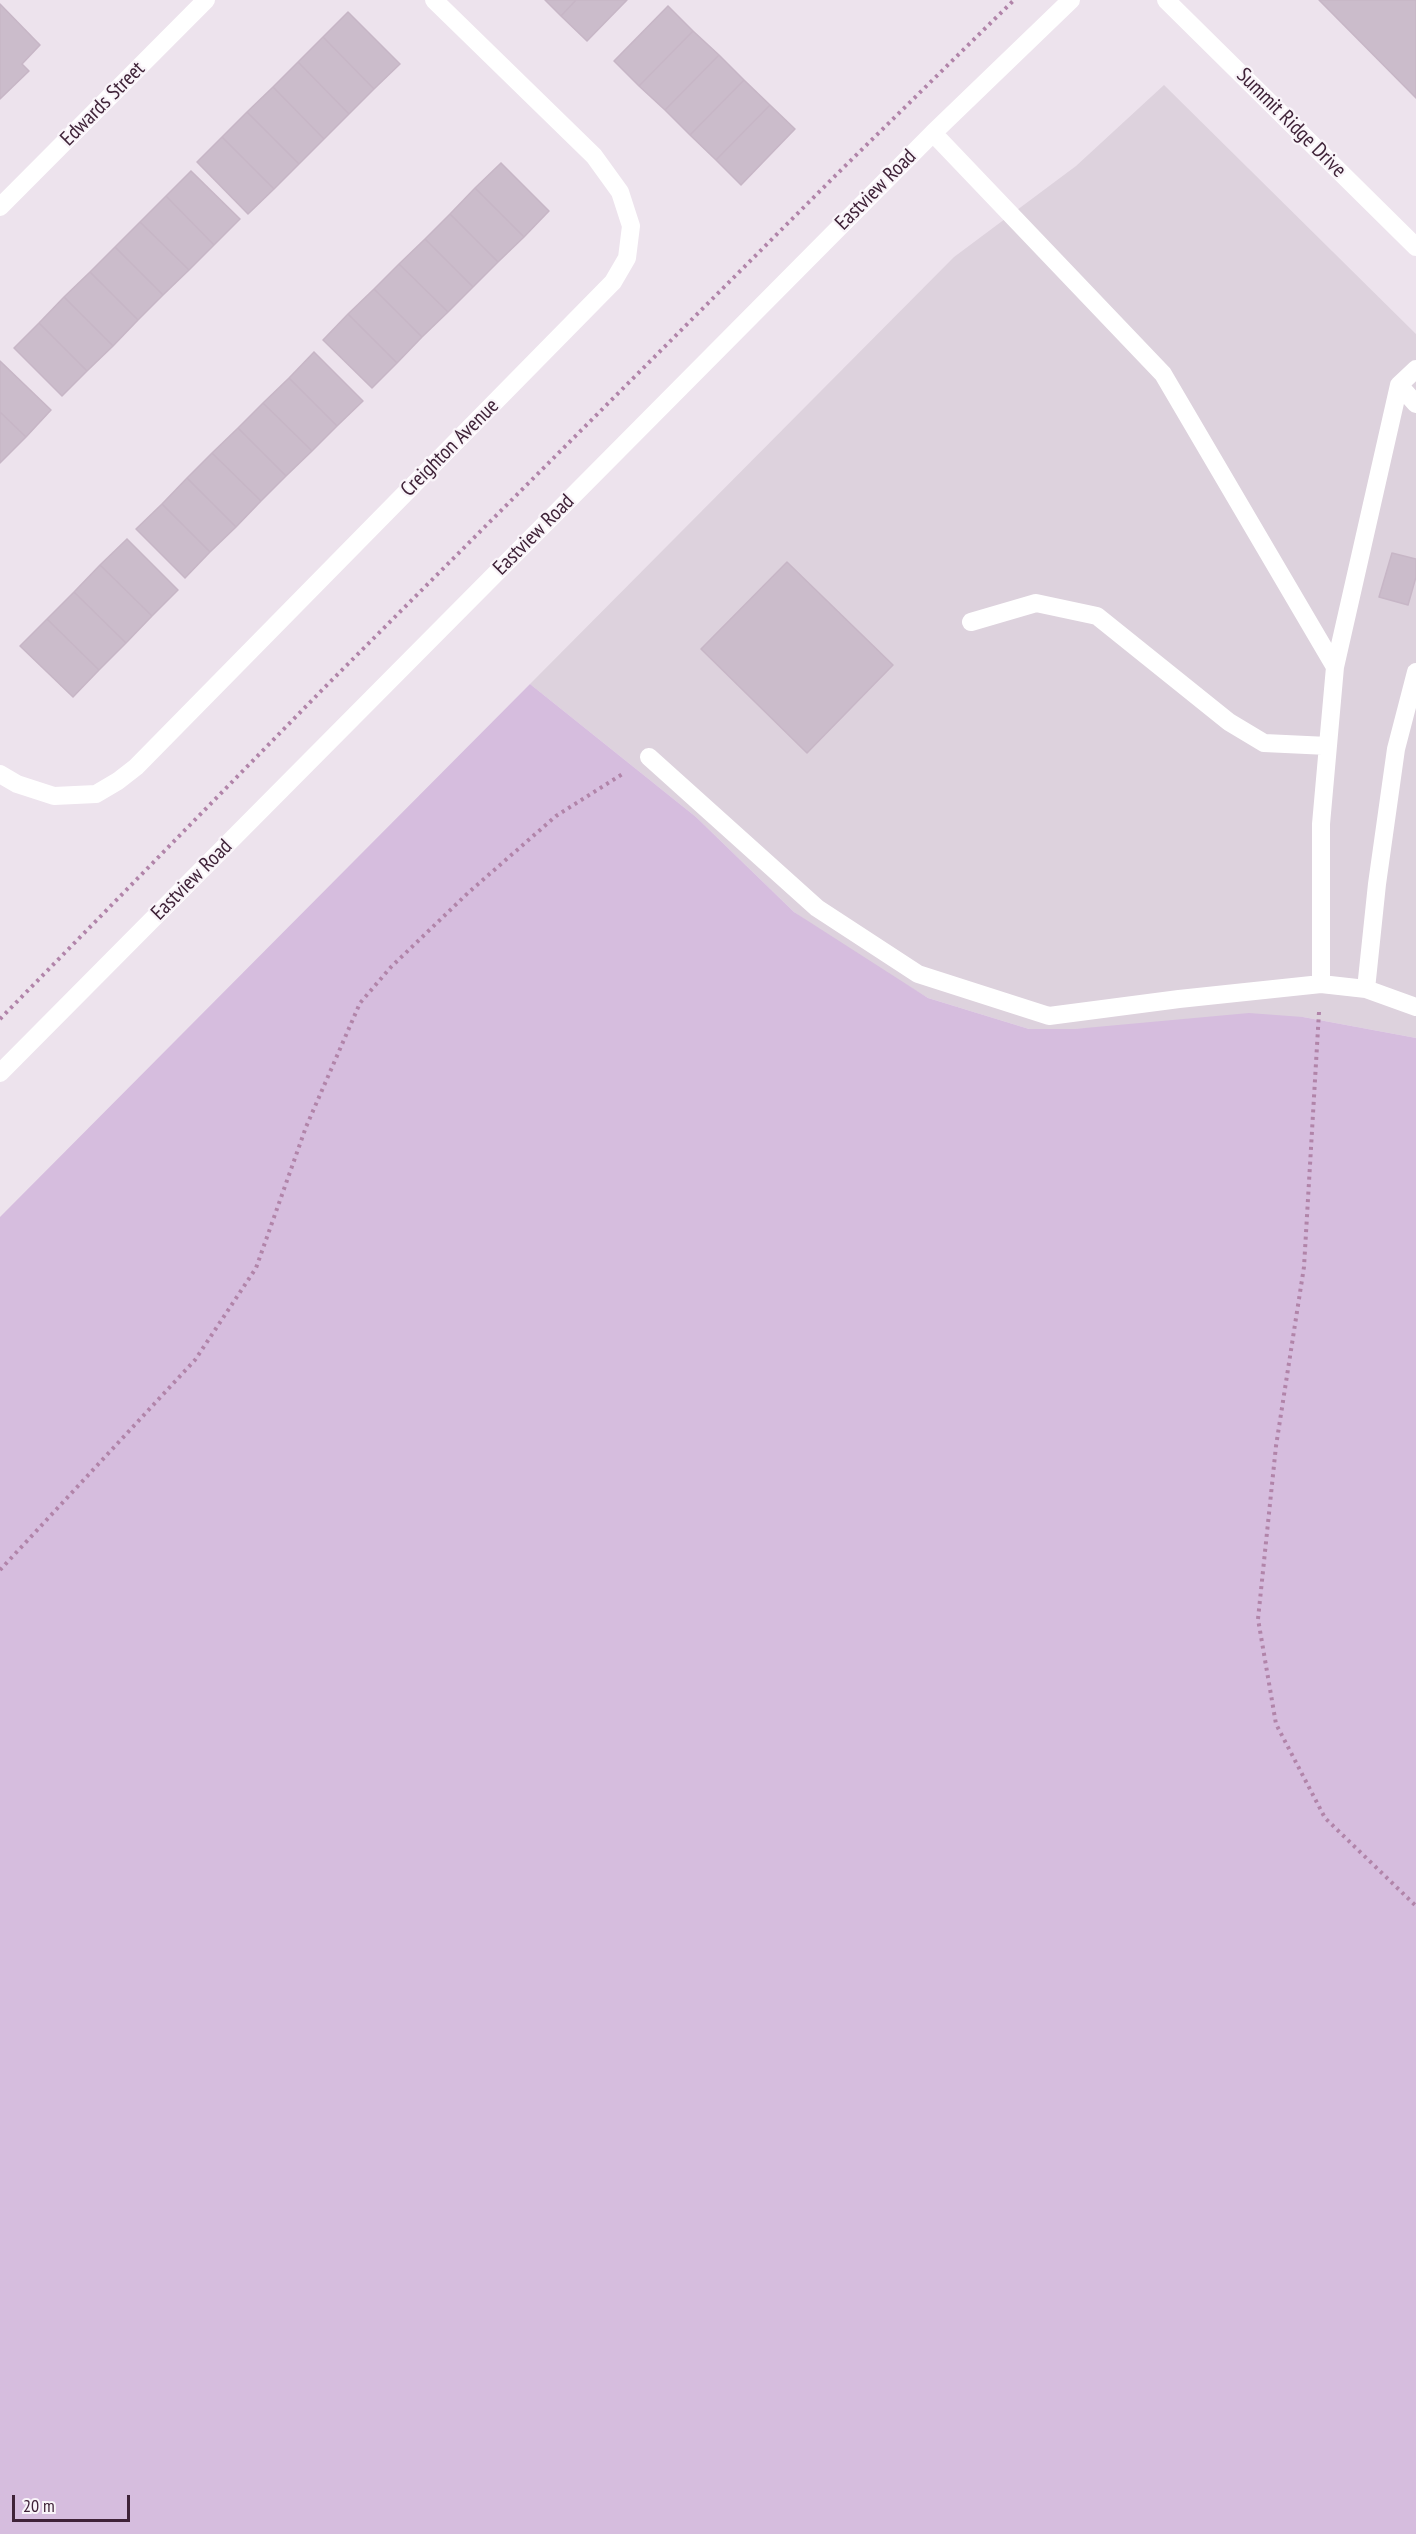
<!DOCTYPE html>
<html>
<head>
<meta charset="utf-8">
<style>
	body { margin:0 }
	#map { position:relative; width:1416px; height:2534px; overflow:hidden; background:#ede3ed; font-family:"PT Sans Narrow",sans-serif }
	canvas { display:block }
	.scale { position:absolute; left:12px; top:2495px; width:118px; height:27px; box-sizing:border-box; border:3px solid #3f2338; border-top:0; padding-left:8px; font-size:18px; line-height:21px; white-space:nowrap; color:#3f2338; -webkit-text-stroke:4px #f9f4f9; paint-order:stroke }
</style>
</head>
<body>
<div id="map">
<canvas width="1416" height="2534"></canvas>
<div class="scale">20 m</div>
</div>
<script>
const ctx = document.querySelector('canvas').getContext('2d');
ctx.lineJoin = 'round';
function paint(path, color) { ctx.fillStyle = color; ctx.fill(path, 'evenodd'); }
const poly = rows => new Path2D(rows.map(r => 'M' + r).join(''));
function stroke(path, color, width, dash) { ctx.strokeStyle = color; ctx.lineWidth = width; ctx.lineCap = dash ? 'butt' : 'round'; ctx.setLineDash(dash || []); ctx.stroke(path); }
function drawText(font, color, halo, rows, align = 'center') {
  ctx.font = font + ' "PT Sans Narrow",sans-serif'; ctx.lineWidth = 4.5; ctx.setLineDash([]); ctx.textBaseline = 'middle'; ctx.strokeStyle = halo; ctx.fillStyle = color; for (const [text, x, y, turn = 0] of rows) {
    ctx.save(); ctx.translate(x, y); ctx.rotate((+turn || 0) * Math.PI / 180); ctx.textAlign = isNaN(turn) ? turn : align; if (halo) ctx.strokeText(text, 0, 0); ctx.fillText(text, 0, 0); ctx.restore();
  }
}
paint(poly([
	[1164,85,1416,334,1416,1038,1303,1017,1074,1029,1029,1029,928,998,837,943,794,912,696,817,530,684,954,257,1076,166]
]), '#ddd2dd');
paint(poly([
	[530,684,696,817,794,912,928,998,1029,1029,1074,1029,1249,1013,1303,1017,1416,1038,1416,2534,0,2534,0,1217]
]), '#d6bdde');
const building = poly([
	[545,0,576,0,561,16,545,0],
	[576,0,627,0,587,41,561,16,576,0],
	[1319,0,1416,0,1416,98,1319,0],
	[0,4,40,45,22,64,29,71,0,99,0,4],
	[668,6,693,31,639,86,614,61,668,6],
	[348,12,400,64,374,89,323,37,348,12],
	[693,31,719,55,665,110,639,86,693,31],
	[323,37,374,89,349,114,298,62,323,37],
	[719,55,744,80,690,135,665,110,719,55],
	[298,62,349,114,324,139,273,87,298,62],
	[744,80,770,105,716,160,690,135,744,80],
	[273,87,324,139,299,164,247,112,273,87],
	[770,105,795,129,741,185,716,160,770,105],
	[247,112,299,164,274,189,222,137,247,112],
	[222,137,274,189,248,214,197,162,222,137],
	[501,163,549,211,524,237,475,188,501,163],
	[191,171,240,219,214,245,166,196,191,171],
	[475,188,524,237,498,262,450,214,475,188],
	[166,196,214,245,189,270,140,222,166,196],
	[450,214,498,262,473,287,425,239,450,214],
	[140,222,189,270,163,295,115,247,140,222],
	[425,239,473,287,448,312,399,264,425,239],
	[115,247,163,295,138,320,90,272,115,247],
	[399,264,448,312,422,337,374,289,399,264],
	[90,272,138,320,113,346,64,297,90,272],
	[374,289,422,337,397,363,348,314,374,289],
	[64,297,113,346,87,371,39,323,64,297],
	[348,314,397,363,372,388,323,340,348,314],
	[39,323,87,371,62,396,14,348,39,323],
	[314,352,363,401,337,426,289,378,314,352],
	[0,361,51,410,26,437,0,412,0,361],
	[289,378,337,426,312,451,263,403,289,378],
	[263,403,312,451,286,476,238,428,263,403],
	[0,412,26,437,0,463,0,412],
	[238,428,286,476,261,501,212,453,238,428],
	[212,453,261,501,236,527,187,478,212,453],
	[187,478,236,527,210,552,162,504,187,478],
	[162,504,210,552,185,578,136,529,162,504],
	[127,539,178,590,152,616,100,565,127,539],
	[1392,553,1416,559,1416,577,1408,605,1379,597,1392,553],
	[787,562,893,665,807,753,701,649,787,562],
	[100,565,152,616,126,643,74,592,100,565],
	[74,592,126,643,99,670,47,619,74,592],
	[47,619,99,670,73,697,20,646,47,619]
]);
paint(building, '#cbbccb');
stroke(building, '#c7b6c6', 1.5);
stroke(poly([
	[1319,1012,1304,1267,1276,1446,1258,1619,1276,1724,1325,1818,1416,1906],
	[0,1019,325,687,838,173,1014,0],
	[0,1570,195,1360,256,1268,306,1127,360,1003,391,967,469,892,556,816,624,773]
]), '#b184a9', 4, [3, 4.5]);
stroke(poly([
	[1166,0,1416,247],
	[933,133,1163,374,1335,667],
	[0,207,206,0],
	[1399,385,1416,404],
	[971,622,1036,603,1097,616,1229,722,1264,743,1328,746],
	[649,757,817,908,918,974,1049,1016,1179,999,1321,984,1366,989,1416,1007],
	[0,774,17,784,54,796,96,794,118,781,136,767,613,282,627,258,631,226,620,192,594,156,434,0],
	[1321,984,1321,824,1335,667,1399,385,1416,369],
	[1366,989,1377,884,1396,749,1416,672],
	[0,1073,933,133,1071,0]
]), '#fff', 18);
drawText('21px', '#3f2338', '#f9f4f9', [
	["Edwards Street",103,104,-45],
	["Summit Ridge Drive",1291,123,45],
	["Eastview Road",876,190,-45],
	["Creighton Avenue",450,448,-45],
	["Eastview Road",534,535,-45],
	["Eastview Road",192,880,-45]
]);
</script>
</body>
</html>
